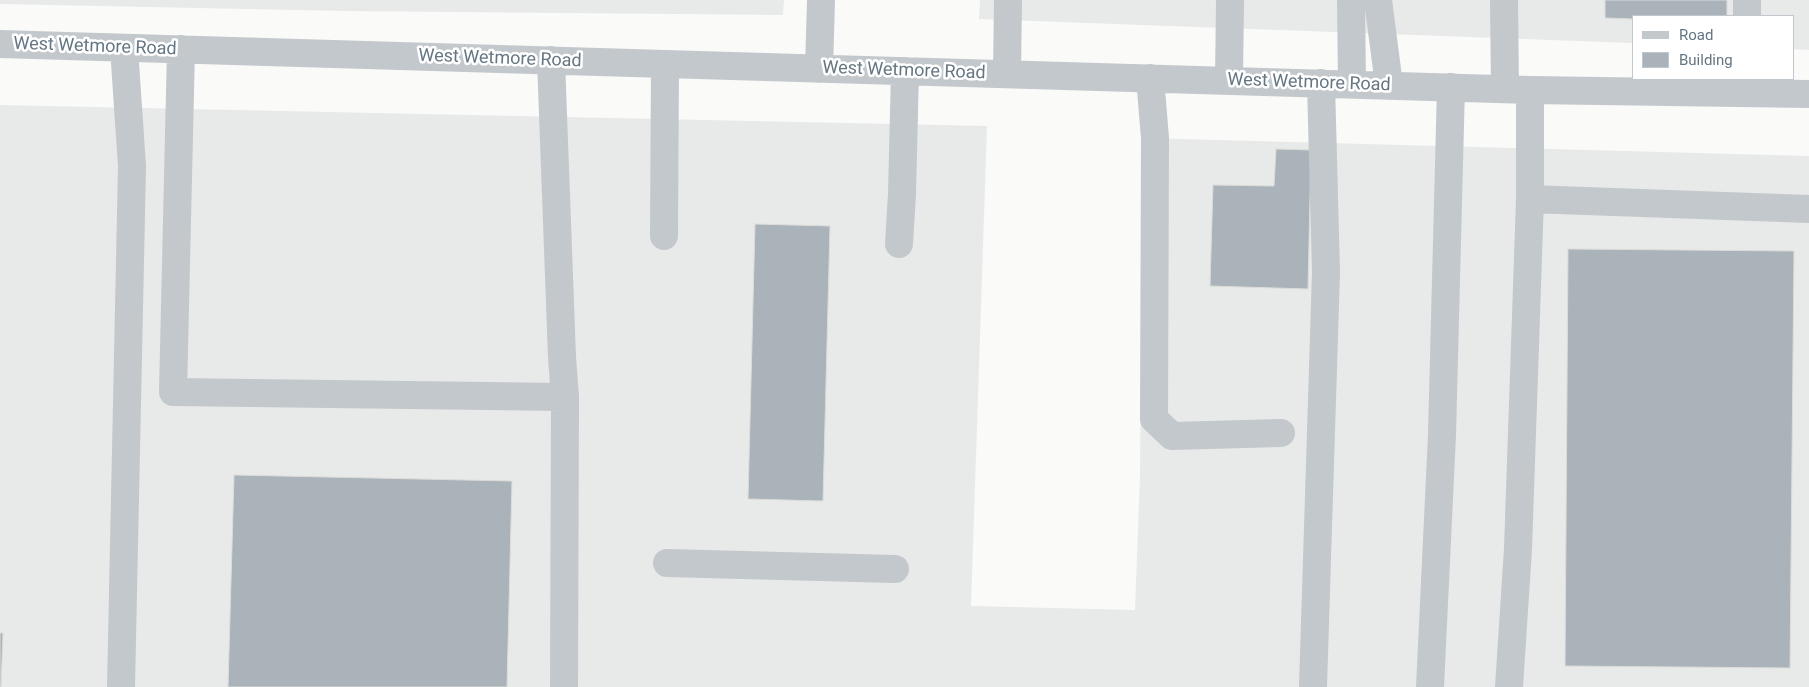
<!DOCTYPE html>
<html>
<head>
<meta charset="utf-8">
<style>
	body { margin:0 }
	#map { position:relative; width:1809px; height:687px; overflow:hidden; background:#fafaf8; font-family:Roboto,sans-serif }
	canvas { display:block }
	.legend { position:absolute; left:1632px; top:15px; width:162px; height:65px; box-sizing:border-box; background:#fff; border:1px solid #c1c8cd; margin:0; padding:6px 9px; list-style:none; font-size:15px; color:#657683 }
	.legend li { display:flex; align-items:center; gap:10px; height:25px }
	.legend b { width:25px; border:1px solid #c1c8cd }
</style>
</head>
<body>
<div id="map">
<canvas width="1809" height="687"></canvas>
<ul class="legend">
<li><b style="height:6px;background:#c3c8cc"></b>Road</li>
<li><b style="height:14px;background:#aab3b9"></b>Building</li>
</ul>
</div>
<script>
const ctx = document.querySelector('canvas').getContext('2d');
ctx.lineJoin = 'round';
function paint(path, color) { ctx.fillStyle = color; ctx.fill(path, 'evenodd'); }
const poly = rows => new Path2D(rows.map(r => 'M' + r).join(''));
function stroke(path, color, width, dash) { ctx.strokeStyle = color; ctx.lineWidth = width; ctx.lineCap = dash ? 'butt' : 'round'; ctx.setLineDash(dash || []); ctx.stroke(path); }
function drawText(font, color, halo, rows, align = 'center') {
  ctx.font = font + ' Roboto,sans-serif'; ctx.lineWidth = 5; ctx.setLineDash([]); ctx.textBaseline = 'middle'; ctx.strokeStyle = halo; ctx.fillStyle = color; for (const [text, x, y, turn = 0] of rows) {
    ctx.save(); ctx.translate(x, y); ctx.rotate((+turn || 0) * Math.PI / 180); ctx.textAlign = isNaN(turn) ? turn : align; if (halo) ctx.strokeText(text, 0, 0); ctx.fillText(text, 0, 0); ctx.restore();
  }
}
paint(poly([
	[0,0,784,0,783,15,345,11,0,4],
	[980,0,1809,0,1809,50,1793,49,1793,16,1633,16,1633,43,979,19],
	[0,105,987,126,971,606,1135,610,1140,475,1143,138,1809,156,1809,687,0,687]
]), '#e8e9e9');
const building = poly([
	[1605,0,1727,0,1727,16,1633,16,1633,19,1605,18,1605,0],
	[1276,149,1311,150,1308,289,1210,286,1213,185,1274,186,1276,149],
	[755,224,830,226,823,501,748,499,755,224],
	[1568,249,1794,251,1790,668,1565,666,1568,249],
	[234,475,512,481,507,687,228,687,234,475],
	[0,633,3,633,1,687,0,687,0,633]
]);
paint(building, '#aab3b9');
stroke(building, '#dcdcda', 1);
stroke(poly([
	[1351,0,1352,84],
	[1378,0,1389,85],
	[1504,0,1505,89],
	[1747,16,1747,0],
	[0,44,1530,90,1809,94],
	[181,49,173,392,565,397],
	[551,60,562,357,565,397,564,687],
	[819,69,821,0],
	[1007,74,1008,0],
	[1150,78,1155,138,1154,419,1172,436,1281,433],
	[1229,81,1230,0],
	[1530,90,1530,199,1809,209],
	[664,236,665,64],
	[899,244,902,194,905,71],
	[667,563,895,569],
	[121,687,132,166,124,48],
	[1313,687,1326,272,1321,83],
	[1430,687,1442,435,1451,87],
	[1509,687,1518,549,1530,199]
]), '#c3c8cc', 28);
drawText('18px', '#657683', '#fff', [
	["West Wetmore Road",95,47,2],
	["West Wetmore Road",500,59,2],
	["West Wetmore Road",904,71,2],
	["West Wetmore Road",1309,83,2]
]);
</script>
</body>
</html>
